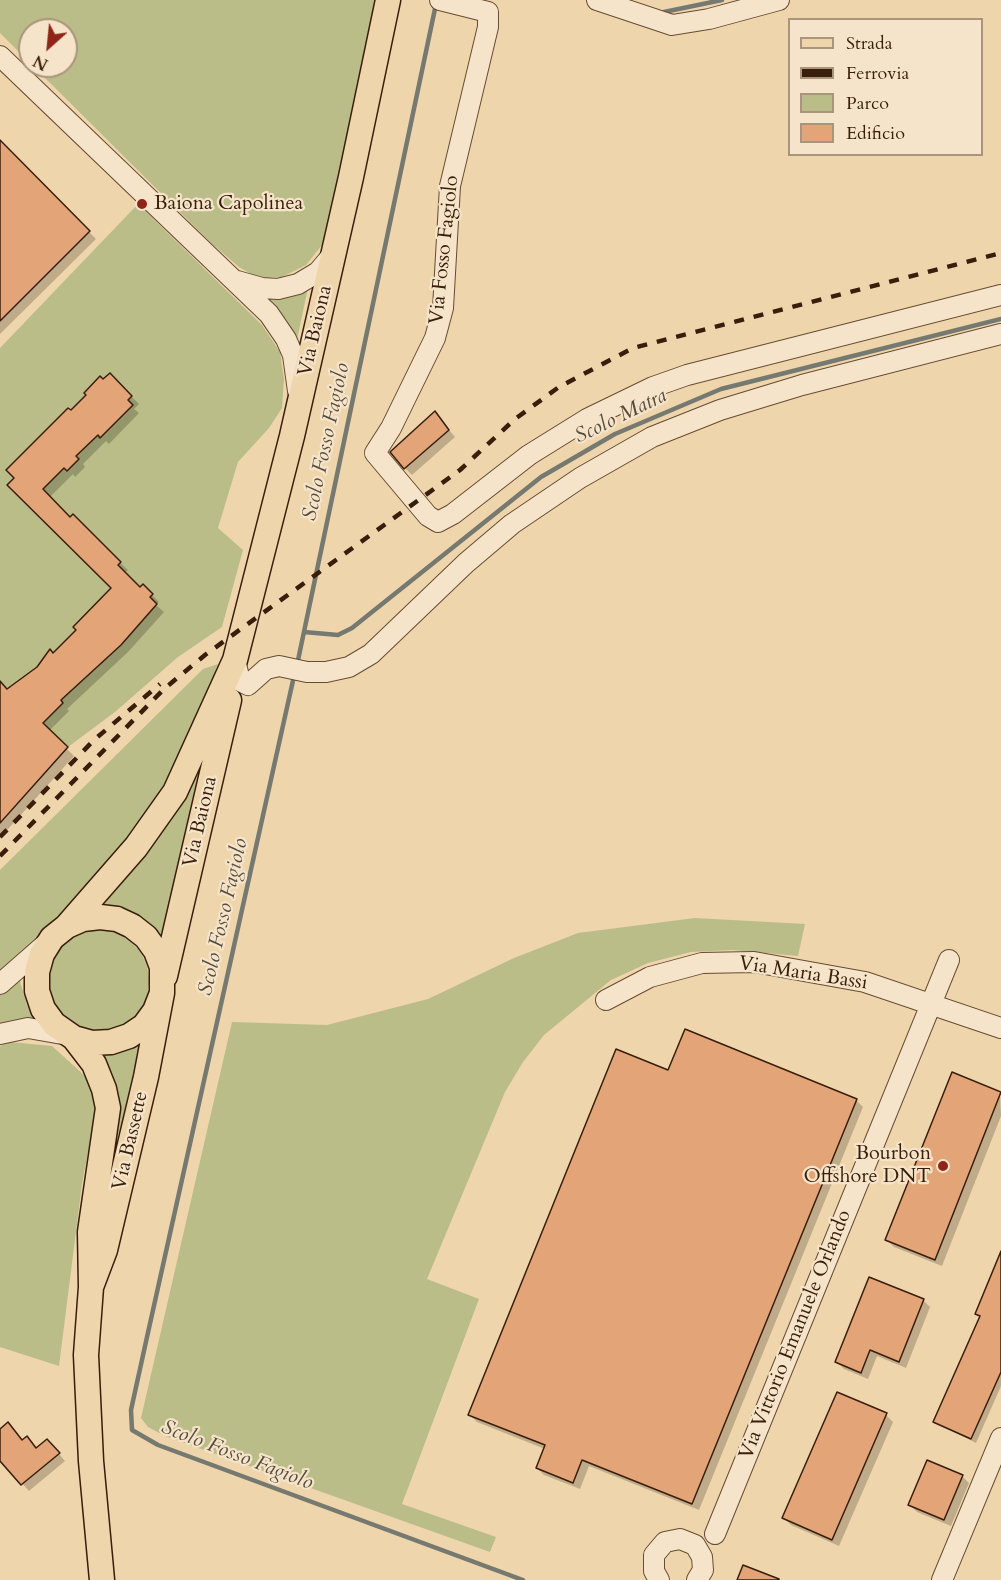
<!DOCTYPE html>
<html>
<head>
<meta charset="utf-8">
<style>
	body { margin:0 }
	#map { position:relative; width:1001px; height:1580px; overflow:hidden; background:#efd5ac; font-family:Cardo,serif }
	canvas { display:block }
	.legend { position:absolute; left:788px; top:18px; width:195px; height:138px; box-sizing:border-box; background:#f5e4c9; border:2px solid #a9957d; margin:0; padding:8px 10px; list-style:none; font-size:18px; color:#381e0b }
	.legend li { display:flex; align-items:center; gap:12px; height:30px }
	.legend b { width:30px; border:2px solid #a9957d }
	.north { position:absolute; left:18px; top:18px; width:60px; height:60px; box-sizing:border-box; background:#f5e4c9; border:2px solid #a9957d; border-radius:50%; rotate:207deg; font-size:16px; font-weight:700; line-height:24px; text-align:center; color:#381e0b }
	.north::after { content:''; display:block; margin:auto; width:21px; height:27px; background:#8f2418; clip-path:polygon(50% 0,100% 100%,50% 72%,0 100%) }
</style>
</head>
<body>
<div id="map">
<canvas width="1001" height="1580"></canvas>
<ul class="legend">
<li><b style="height:8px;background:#efd5ac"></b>Strada</li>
<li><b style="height:8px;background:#381e0b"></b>Ferrovia</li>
<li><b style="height:16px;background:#babd88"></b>Parco</li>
<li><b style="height:16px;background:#e3a478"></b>Edificio</li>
</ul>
<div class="north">N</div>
</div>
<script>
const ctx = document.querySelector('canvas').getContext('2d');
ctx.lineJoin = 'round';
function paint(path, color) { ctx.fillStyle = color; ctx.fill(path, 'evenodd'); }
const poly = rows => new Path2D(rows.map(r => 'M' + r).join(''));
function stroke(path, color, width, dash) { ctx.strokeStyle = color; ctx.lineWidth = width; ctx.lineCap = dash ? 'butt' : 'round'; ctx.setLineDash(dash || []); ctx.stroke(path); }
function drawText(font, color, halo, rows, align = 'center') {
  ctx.font = font + ' Cardo,serif'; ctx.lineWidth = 4.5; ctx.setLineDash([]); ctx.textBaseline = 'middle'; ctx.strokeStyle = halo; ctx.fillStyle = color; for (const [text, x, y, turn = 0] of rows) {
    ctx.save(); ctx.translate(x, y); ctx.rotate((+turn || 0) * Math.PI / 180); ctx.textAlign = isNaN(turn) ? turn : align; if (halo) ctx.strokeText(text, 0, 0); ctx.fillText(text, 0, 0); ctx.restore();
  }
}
paint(poly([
	[0,0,376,0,367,54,322,245,306,265,282,277,258,278,239,267,210,242,33,66,66,66,66,30,30,30,30,63,0,33],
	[138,204,262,325,280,352,284,379,282,408,269,428,238,462,218,528,243,550,222,627,178,657,115,712,68,747,0,681,0,348],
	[302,288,308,288,296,344,265,298,285,298],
	[218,664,192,732,150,818,63,912,0,974,0,870,203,669],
	[198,774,201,776,174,881,161,950,95,910,129,873,172,817],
	[695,918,805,924,798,956,733,950,691,952,648,963,611,980,544,1035,523,1062,505,1092,427,1279,479,1299,402,1504,496,1537,490,1552,165,1436,148,1427,141,1418,232,1022,327,1025,428,999,514,958,578,933],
	'45 981a52 52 0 1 1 104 0a52 52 0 1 1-104 0Z',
	[19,978,27,1005,37,1023,0,1027,0,995],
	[142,1035,122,1123,117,1139,117,1106,99,1054],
	[10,1042,52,1046,84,1075,92,1092,95,1114,82,1184,59,1366,0,1347,0,1046]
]), '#babd88');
paint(poly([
	[0,142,96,239,0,334],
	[110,375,139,404,134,409,139,413,109,444,106,441,83,464,85,467,75,477,73,474,49,498,70,519,73,516,120,563,128,570,125,573,140,589,143,586,159,602,156,605,164,612,128,652,67,709,69,711,49,731,74,756,0,838,0,684,7,691,53,655,113,588,10,485,71,412],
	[435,413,455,437,412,475,405,468],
	[1000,1093,1001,1116,942,1266,894,1247,887,1240],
	[856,1100,863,1107,699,1510,589,1466,580,1489,544,1475,537,1468,545,1449,477,1422,470,1415],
	[1001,1254,1001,1386,976,1443,934,1422,980,1317,976,1313],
	[870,1279,923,1300,930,1307,906,1368,877,1356,868,1379,844,1369,837,1362],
	[886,1415,893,1422,839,1546,791,1525,784,1518],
	[0,1431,37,1449,54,1448,65,1461,29,1491,3,1462,0,1463],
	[962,1476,969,1483,951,1526,917,1512,910,1505]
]), '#0003');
stroke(poly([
	[664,12,722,0],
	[304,632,338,635,352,628,541,477,615,434,721,389,1001,319],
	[297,665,436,4],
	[294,676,147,1337,131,1410,132,1430,158,1445,523,1580]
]), '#757970', 4.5);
const building = poly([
	[0,140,90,231,0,321,0,140],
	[110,373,132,396,128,400,133,405,100,438,98,435,76,456,79,459,67,471,64,468,43,489,70,517,73,514,121,562,118,565,140,587,143,584,153,594,150,597,157,604,121,645,61,700,63,703,43,723,68,747,0,823,0,681,7,689,37,667,50,649,53,653,76,630,73,627,111,588,7,485,14,478,6,470,68,408,71,410,86,395,84,393,100,376,103,379,110,373],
	[435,411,449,430,404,469,390,452,435,411],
	[685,1029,857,1099,692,1504,582,1460,573,1483,536,1468,545,1445,468,1415,616,1049,668,1070,685,1029],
	[952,1072,1001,1092,935,1260,885,1240,952,1072],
	[1001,1251,1001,1372,971,1439,933,1422,980,1316,975,1314,1001,1251],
	[869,1277,924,1299,899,1362,870,1350,861,1373,835,1362,869,1277],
	[837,1392,887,1413,832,1540,782,1518,837,1392],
	[8,1422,22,1440,27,1436,36,1448,47,1439,60,1453,21,1485,0,1461,0,1429,8,1422],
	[927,1460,963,1475,944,1520,908,1505,927,1460],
	[743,1565,779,1579,779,1580,737,1580,743,1565]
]);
paint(building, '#e3a478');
stroke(building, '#381e0b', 1.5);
const minor = poly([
	[440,0,488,12,488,27,450,186,443,308,435,338,391,428,375,453,428,516,438,522,453,514,529,455,587,419,653,387,687,375,1001,295],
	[597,0,672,25,709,19,779,0],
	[0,56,269,314,286,339,293,355,298,391],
	[237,281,262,288,278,289,298,284,318,272,334,253],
	[235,660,240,681,248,685,266,669,279,666,307,672,326,672,349,667,371,654,466,563,512,524,580,478,652,437,720,410,802,385,1001,334],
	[0,984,48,942],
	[606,1000,650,977,702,963,754,962,865,982,1001,1028],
	[0,1034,28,1028,68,1035],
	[715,1534,949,960],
	[659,1580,654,1571,654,1555,665,1542,680,1539,695,1545,702,1557,703,1570,697,1580],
	[942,1580,1001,1438]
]);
const major = poly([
	[67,926,136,847,175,792,235,660,292,436,351,177,388,0],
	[165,976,229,700],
	[74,1038,94,1064,104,1089,108,1108,90,1232,91,1287,86,1355,91,1461,102,1580],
	[91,1287,105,1250,146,1077,162,993,162,967,156,951,146,937,132,926,117,919,100,917,83,919,67,926,52,938,42,954,37,972,37,991,43,1009,54,1024,74,1038,92,1043,111,1042,129,1036,144,1026,155,1011,162,993]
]);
stroke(minor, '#664c33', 22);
stroke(major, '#381e0b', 27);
stroke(minor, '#f5e4c9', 20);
stroke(major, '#efd5ac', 24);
stroke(poly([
	[0,837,94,740,160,684],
	[0,856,164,689,205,655,460,470,515,419,559,387,633,348,1001,253]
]), '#381e0b', 4.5, [10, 10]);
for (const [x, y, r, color] of [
	[142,204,6,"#8f2418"],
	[943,1166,6,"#8f2418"]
]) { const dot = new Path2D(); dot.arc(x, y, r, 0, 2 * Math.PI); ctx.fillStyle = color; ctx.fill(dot); stroke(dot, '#f5e4c9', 2); }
drawText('20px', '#381e0b', '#f5e4c9', [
	["Baiona Capolinea",154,204],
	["Bourbon",931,1154,"right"],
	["Offshore DNT",931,1177,"right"]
], 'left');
drawText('20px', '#381e0b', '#f5e4c9', [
	["Via Fosso Fagiolo",445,250,-84],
	["Via Baiona",316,331,-77],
	["Via Baiona",201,822,-77],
	["Via Maria Bassi",803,974,9],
	["Via Bassette",131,1141,-77],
	["Via Vittorio Emanuele Orlando",796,1335,-68]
]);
drawText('italic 21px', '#564c3e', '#f5e4c9', [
	["Scolo Matra",621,417,-26],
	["Scolo Fosso Fagiolo",327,442,-78],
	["Scolo Fosso Fagiolo",224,917,-77],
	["Scolo Fosso Fagiolo",237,1456,21]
]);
</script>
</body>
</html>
